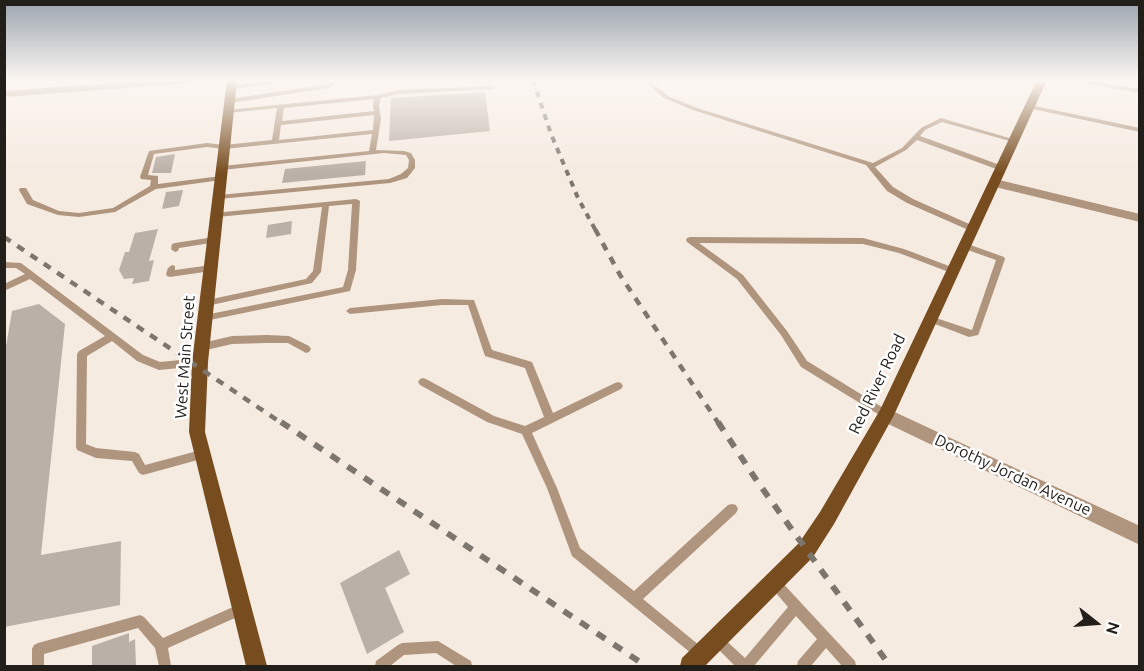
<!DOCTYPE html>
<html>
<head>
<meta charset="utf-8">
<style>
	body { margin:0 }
	#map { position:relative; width:1144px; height:671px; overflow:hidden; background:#f6ebe1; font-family:Ubuntu,sans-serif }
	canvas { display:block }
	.frame { position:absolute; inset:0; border:6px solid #221f1b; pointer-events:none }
	.north { position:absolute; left:1066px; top:593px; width:60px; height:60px; -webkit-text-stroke:4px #fff; paint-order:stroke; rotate:107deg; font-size:16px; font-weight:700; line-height:24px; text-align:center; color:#221f1b }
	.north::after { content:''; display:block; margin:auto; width:21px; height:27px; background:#221f1b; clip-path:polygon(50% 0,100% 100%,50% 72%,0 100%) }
</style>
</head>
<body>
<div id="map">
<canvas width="1144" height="671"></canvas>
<div class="frame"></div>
<div class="north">N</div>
</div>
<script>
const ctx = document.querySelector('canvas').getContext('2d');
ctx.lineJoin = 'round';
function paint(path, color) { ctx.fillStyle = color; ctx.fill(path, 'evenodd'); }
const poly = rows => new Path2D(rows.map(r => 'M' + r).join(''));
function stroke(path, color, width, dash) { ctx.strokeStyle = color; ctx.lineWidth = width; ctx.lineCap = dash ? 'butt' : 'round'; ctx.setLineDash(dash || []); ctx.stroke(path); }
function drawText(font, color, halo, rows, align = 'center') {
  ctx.font = font + ' Ubuntu,sans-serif'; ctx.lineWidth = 5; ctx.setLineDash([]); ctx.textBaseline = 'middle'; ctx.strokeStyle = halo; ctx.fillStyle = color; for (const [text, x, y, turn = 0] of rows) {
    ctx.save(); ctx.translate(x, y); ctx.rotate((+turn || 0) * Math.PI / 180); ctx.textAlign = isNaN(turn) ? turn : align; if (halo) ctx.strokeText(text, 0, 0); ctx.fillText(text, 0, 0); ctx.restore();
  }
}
paint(poly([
	[485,92,490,131,389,141,391,98],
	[175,154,171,173,152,173,156,157],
	[366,161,365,175,282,183,285,169],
	[183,190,179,206,162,209,166,192],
	[292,221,291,234,266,238,268,225],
	[158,229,149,261,154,260,149,281,132,284,134,278,124,279,119,270,125,252,129,252,135,233],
	[39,304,65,324,41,555,121,541,120,605,4,627,4,358,12,311],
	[399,550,410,574,385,588,404,632,367,654,340,583],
	[129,633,129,642,135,639,136,666,92,666,92,646]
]), '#bbb0a7');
paint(poly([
	[273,80,289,80,286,82,231,89,228,87,231,85,273,80],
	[330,80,336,80,336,83,329,88,230,103,227,101,230,99,327,84,330,82,330,80],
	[643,80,649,80,668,96,697,108,873,163,902,148,921,128,941,118,1016,140,1013,142,942,122,925,130,920,136,1003,166,1003,170,999,170,917,140,906,150,875,167,893,187,913,199,976,227,977,229,973,232,907,203,887,191,866,165,693,110,664,98,643,80],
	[1075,80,1087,80,1140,89,1140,93,1078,82,1075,80],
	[492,86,494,87,494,89,399,94,381,98,379,106,381,119,376,150,404,151,411,153,415,160,415,168,407,178,390,183,219,199,215,197,219,195,389,179,401,174,408,168,409,160,406,155,384,153,222,170,218,168,222,166,369,151,372,134,224,149,207,147,154,154,148,175,158,176,158,184,221,176,225,178,221,180,156,189,115,212,79,217,58,215,27,204,19,190,20,188,26,188,33,200,59,211,79,213,113,208,150,186,151,180,141,179,140,177,149,151,207,143,224,145,272,140,277,108,228,113,226,112,226,110,378,95,399,90,492,86],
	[374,99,373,106,374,111,282,121,284,108,374,99],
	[374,115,373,130,279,140,281,125,374,115],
	[1030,105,1140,128,1140,132,1028,108,1028,106,1030,105],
	[356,199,360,201,356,270,350,291,205,321,202,320,201,318,202,316,205,315,343,287,348,270,352,204,329,206,321,272,312,283,207,306,204,305,203,303,207,300,306,279,313,271,322,207,217,217,214,217,214,213,356,199],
	[214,237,218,240,217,242,179,248,178,251,175,252,171,249,172,244,175,243,214,237],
	[690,237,863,238,904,249,957,269,958,271,954,274,899,253,863,244,699,243,743,275,787,331,807,361,890,412,891,415,890,418,886,419,801,367,781,335,737,279,687,242,686,240,687,238,690,237],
	[965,243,1004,257,1005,259,979,333,978,335,969,337,927,321,926,319,930,316,972,330,996,260,962,248,961,246,962,244,965,243],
	[4,262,21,263,143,355,160,362,200,358,203,359,205,362,203,365,200,366,159,370,137,361,112,341,87,356,86,444,96,448,135,452,139,454,145,465,201,450,205,452,206,455,205,458,143,475,139,473,132,461,96,458,77,450,76,447,77,354,79,351,105,336,30,279,4,291,4,284,25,274,16,268,4,268,4,262],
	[172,265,175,266,175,270,211,265,215,268,211,271,170,277,167,276,166,274,168,268,172,265],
	[442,299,474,300,492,350,532,362,553,413,615,383,618,382,621,383,623,386,621,389,532,433,557,488,580,548,634,591,728,505,732,504,736,505,738,509,736,513,643,599,705,650,707,654,705,658,701,660,697,658,572,556,547,488,522,434,487,422,420,385,418,382,420,379,423,378,426,379,494,416,525,426,544,417,525,368,485,356,468,305,442,305,350,314,346,311,350,308,442,299],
	[267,335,289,336,309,346,311,349,309,352,306,353,288,343,267,343,232,344,202,351,199,350,197,347,199,344,202,343,232,336,267,335],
	[774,576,778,578,855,661,856,666,842,666,826,648,811,666,797,666,798,661,817,639,796,616,754,666,735,666,712,643,710,639,712,635,716,633,720,635,745,658,788,607,770,586,768,582,770,578,774,576],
	[242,603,246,605,248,609,246,613,168,648,171,666,159,666,155,648,138,628,44,654,44,666,32,666,32,649,34,645,38,643,140,615,144,617,163,638,242,603],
	[438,641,471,661,472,666,456,666,436,653,404,655,390,666,375,666,376,661,398,645,402,643,438,641]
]), '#af957e');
paint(poly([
	[154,80,198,80,193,83,4,97,4,91,154,80],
	[995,179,1140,214,1140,222,991,186,989,183,995,179]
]), '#af957e');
paint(poly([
	[886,408,1140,526,1140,545,880,420,878,415,880,410,886,408]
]), '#af957e');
paint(poly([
	[227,80,237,80,208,362,205,432,267,666,246,666,189,432,192,362,227,80],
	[1037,80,1047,80,894,415,834,524,813,557,705,666,680,666,682,658,799,543,820,512,880,410,1037,80]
]), '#774c1f');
stroke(poly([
	[533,80,551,134,578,198,596,231]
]), '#7c766f', 4, [6, 6]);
stroke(poly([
	[595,229,620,275,719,424],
	[4,237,283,424]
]), '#7c766f', 4.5, [8, 8]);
stroke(poly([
	[281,422,646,666],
	[718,422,757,481,890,666]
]), '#7c766f', 6, [10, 10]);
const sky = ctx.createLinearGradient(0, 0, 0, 174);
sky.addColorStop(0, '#9aa4ae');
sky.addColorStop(0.46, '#fbf6f2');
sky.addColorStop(1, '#fbf6f200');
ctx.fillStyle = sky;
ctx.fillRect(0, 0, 1144, 174);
drawText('16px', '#221f1b', '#fff', [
	["West Main Street",185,357,-86],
	["Red River Road",877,384,-64],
	["Dorothy Jordan Avenue",1013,475,25]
]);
</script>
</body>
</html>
